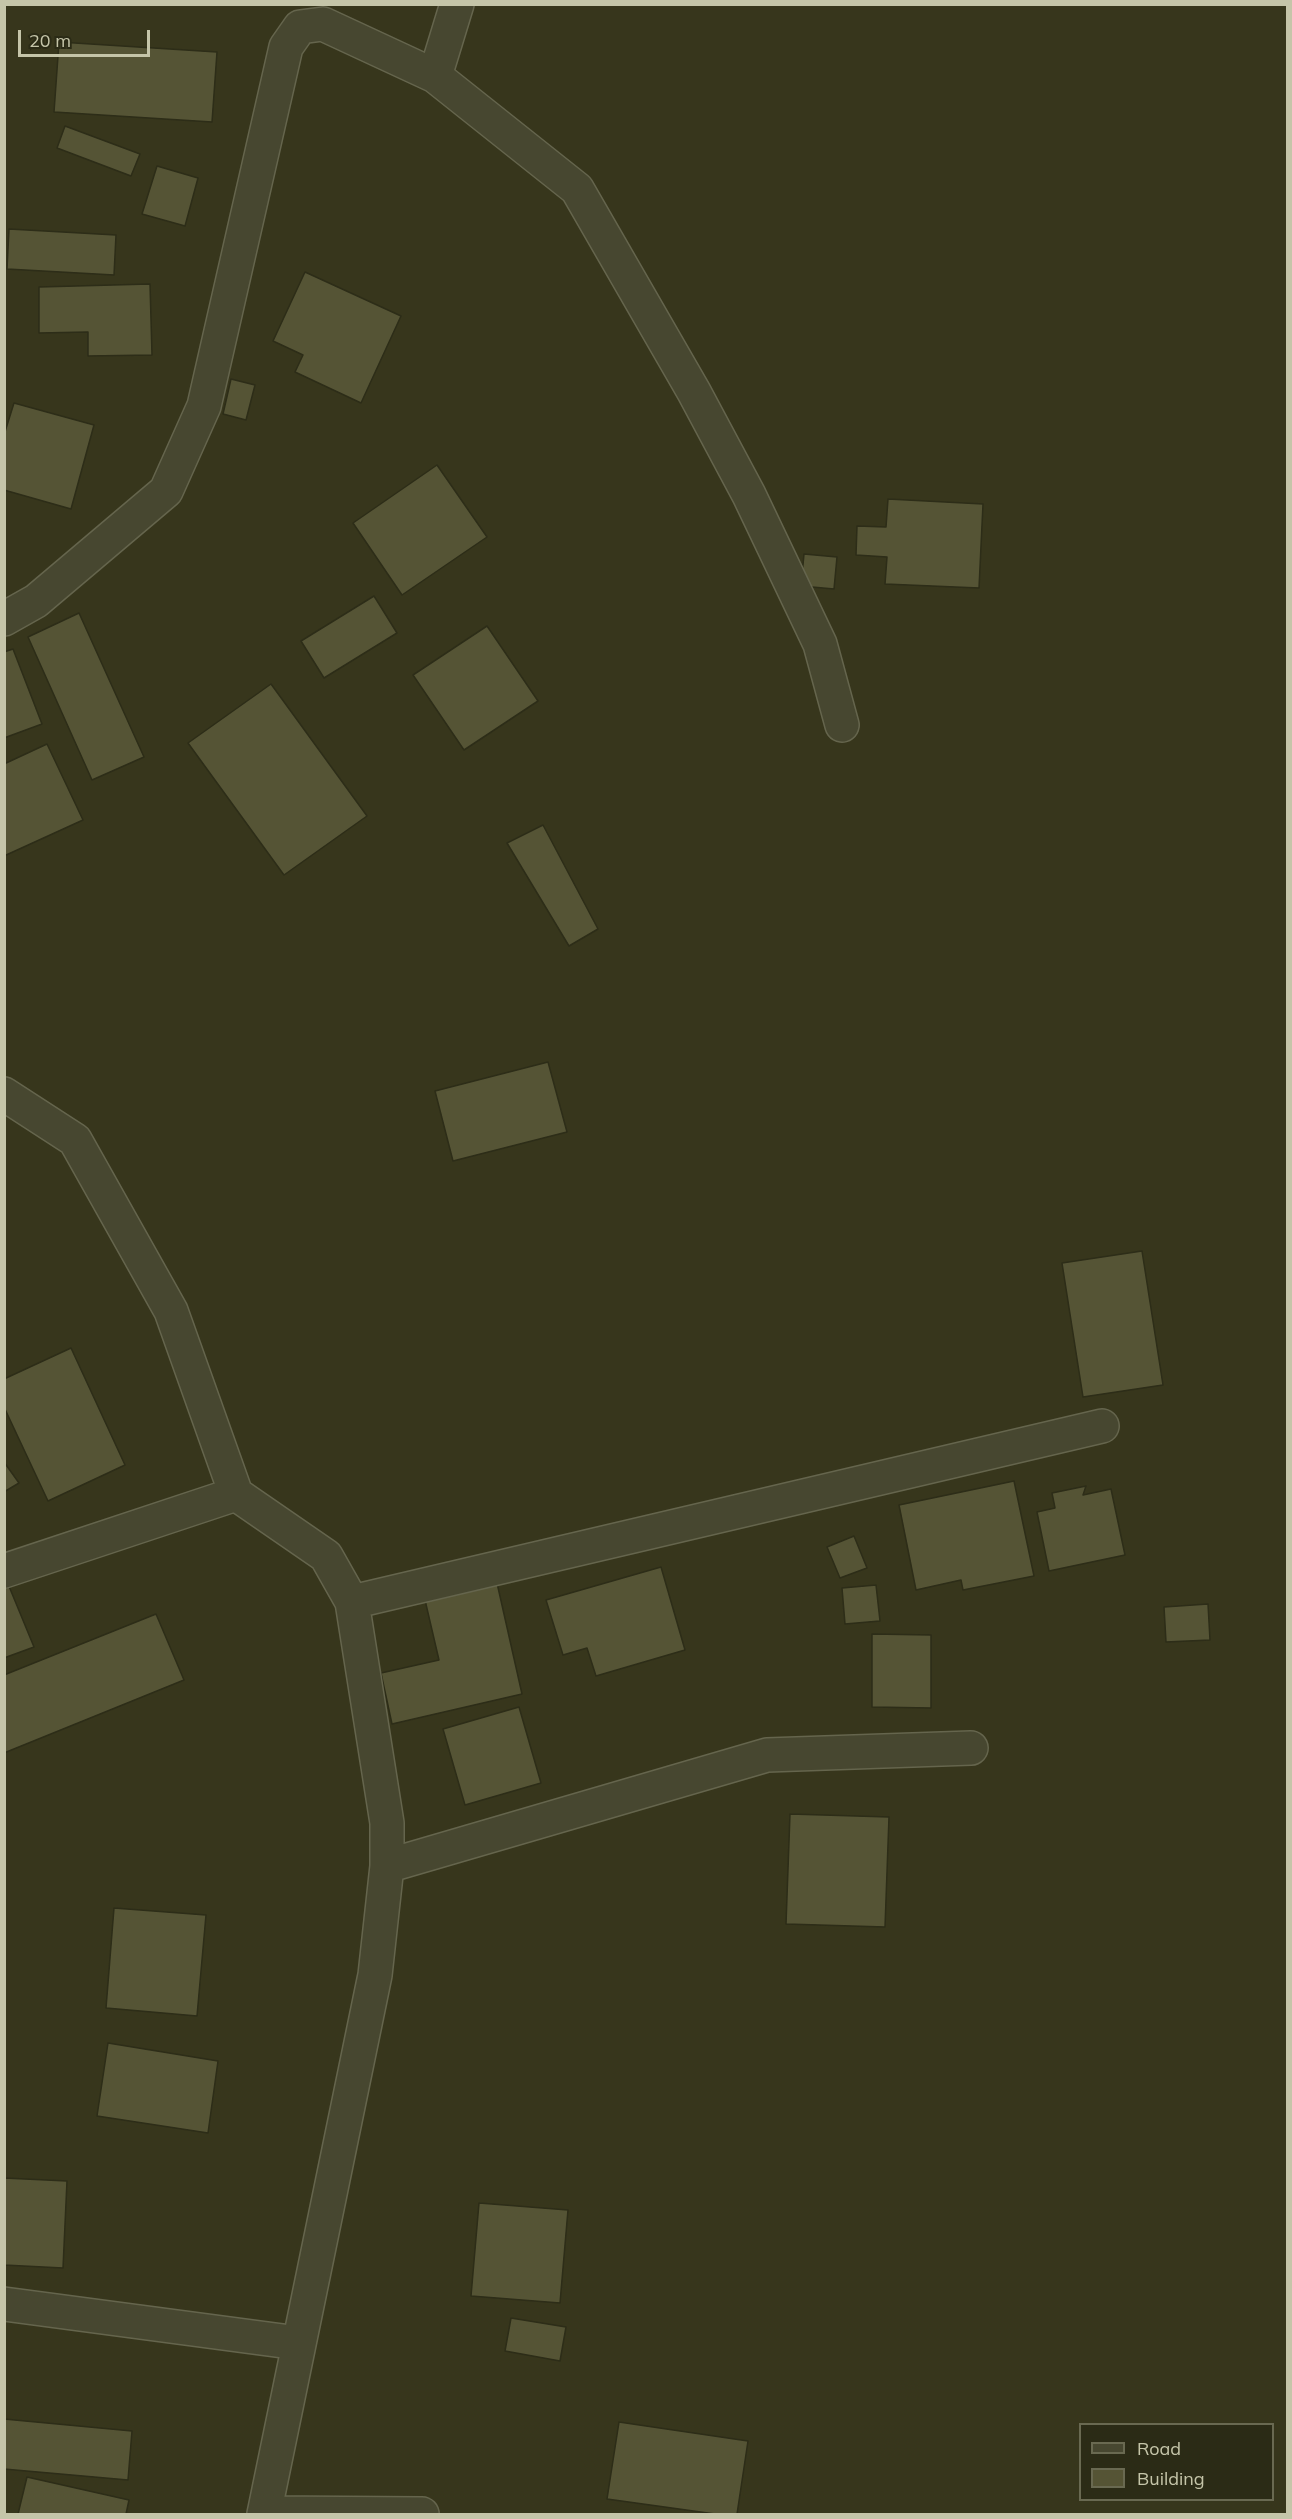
<!DOCTYPE html>
<html>
<head>
<meta charset="utf-8">
<style>
	body { margin:0 }
	#map { position:relative; width:1292px; height:2519px; overflow:hidden; background:#37361c; font-family:Mulish,sans-serif }
	canvas { display:block }
	.frame { position:absolute; inset:0; border:6px solid #c5c5a9; pointer-events:none }
	.legend { position:absolute; left:1079px; top:2423px; width:195px; height:78px; box-sizing:border-box; background:#2b2b16; border:2px solid #696951; margin:0; padding:8px 10px; list-style:none; font-size:18px; color:#c5c5a9 }
	.legend li { display:flex; align-items:center; gap:12px; height:30px }
	.legend b { width:30px; border:2px solid #696951 }
	.scale { position:absolute; left:18px; top:30px; width:132px; height:27px; box-sizing:border-box; border:3px solid #c5c5a9; border-top:0; padding-left:8px; font-size:18px; line-height:21px; white-space:nowrap; color:#c5c5a9; -webkit-text-stroke:4px #2b2b16; paint-order:stroke }
</style>
</head>
<body>
<div id="map">
<canvas width="1292" height="2519"></canvas>
<div class="frame"></div>
<ul class="legend">
<li><b style="height:8px;background:#474730"></b>Road</li>
<li><b style="height:16px;background:#555435"></b>Building</li>
</ul>
<div class="scale">20 m</div>
</div>
<script>
const ctx = document.querySelector('canvas').getContext('2d');
ctx.lineJoin = 'round';
function paint(path, color) { ctx.fillStyle = color; ctx.fill(path, 'evenodd'); }
const poly = rows => new Path2D(rows.map(r => 'M' + r).join(''));
function stroke(path, color, width, dash) { ctx.strokeStyle = color; ctx.lineWidth = width; ctx.lineCap = dash ? 'butt' : 'round'; ctx.setLineDash(dash || []); ctx.stroke(path); }
const building = poly([
	[59,42,217,52,212,122,54,112,59,42],
	[65,126,140,154,131,176,57,148,65,126],
	[157,166,198,178,185,226,142,214,157,166],
	[9,229,116,235,114,275,7,269,9,229],
	[305,272,401,316,361,403,295,372,303,355,273,341,305,272],
	[150,284,152,355,88,356,88,332,39,333,39,287,150,284],
	[231,379,255,385,246,420,223,414,231,379],
	[14,403,94,425,71,509,4,490,4,435,14,403],
	[437,465,487,537,402,595,353,523,437,465],
	[888,499,983,504,979,588,885,584,887,557,856,555,857,526,886,527,888,499],
	[804,554,837,557,834,589,801,586,804,554],
	[374,596,397,633,324,678,301,641,374,596],
	[79,613,144,757,92,780,28,637,79,613],
	[487,626,538,701,464,750,413,675,487,626],
	[13,649,42,724,4,738,4,652,13,649],
	[271,684,367,816,284,875,188,743,271,684],
	[47,744,83,820,4,856,4,764,47,744],
	[543,825,598,929,569,946,507,843,543,825],
	[548,1062,567,1132,453,1161,435,1091,548,1062],
	[1142,1251,1163,1385,1083,1397,1062,1263,1142,1251],
	[71,1348,125,1465,48,1501,4,1407,4,1379,71,1348],
	[4,1462,19,1483,4,1492,4,1462],
	[1014,1481,1034,1576,963,1590,961,1580,916,1590,899,1505,1014,1481],
	[1086,1486,1083,1495,1111,1489,1125,1555,1049,1571,1037,1512,1055,1508,1052,1493,1086,1486],
	[854,1536,867,1568,840,1578,827,1547,854,1536],
	[661,1567,685,1650,596,1676,587,1648,563,1655,546,1600,661,1567],
	[6,1579,34,1647,4,1658,4,1580,6,1579],
	[497,1583,522,1694,392,1724,381,1673,439,1660,425,1600,497,1583],
	[876,1585,880,1621,845,1624,842,1588,876,1585],
	[1208,1604,1210,1640,1166,1642,1164,1607,1208,1604],
	[156,1614,184,1680,4,1753,4,1675,156,1614],
	[872,1634,931,1635,931,1708,872,1707,872,1634],
	[519,1707,541,1783,465,1805,443,1729,519,1707],
	[790,1814,889,1817,885,1927,786,1924,790,1814],
	[114,1908,206,1915,197,2016,106,2008,114,1908],
	[108,2043,218,2061,208,2133,97,2116,108,2043],
	[4,2178,67,2181,63,2268,4,2265,4,2178],
	[479,2203,568,2210,560,2303,471,2296,479,2203],
	[511,2318,566,2327,560,2361,505,2351,511,2318],
	[4,2419,132,2431,128,2480,4,2469,4,2419],
	[619,2422,748,2441,737,2514,715,2514,607,2499,619,2422],
	[27,2477,129,2500,126,2514,18,2514,27,2477]
]);
paint(building, '#555435');
stroke(building, '#2d2d18', 1.5);
const street = poly([
	[435,76,457,4],
	[4,619,36,601,166,491,204,406,286,47,300,27,323,24,435,76,577,189,694,392,749,495,820,644,842,725],
	[4,1094,75,1140,171,1311,236,1494,326,1556,352,1602,387,1823,387,1866,375,1975,264,2514],
	[4,1571,236,1494],
	[352,1602,1102,1426],
	[387,1866,767,1755,971,1748],
	[4,2304,298,2343],
	[265,2513,422,2514]
]);
stroke(street, '#65654d', 36);
stroke(street, '#474730', 33);
</script>
</body>
</html>
